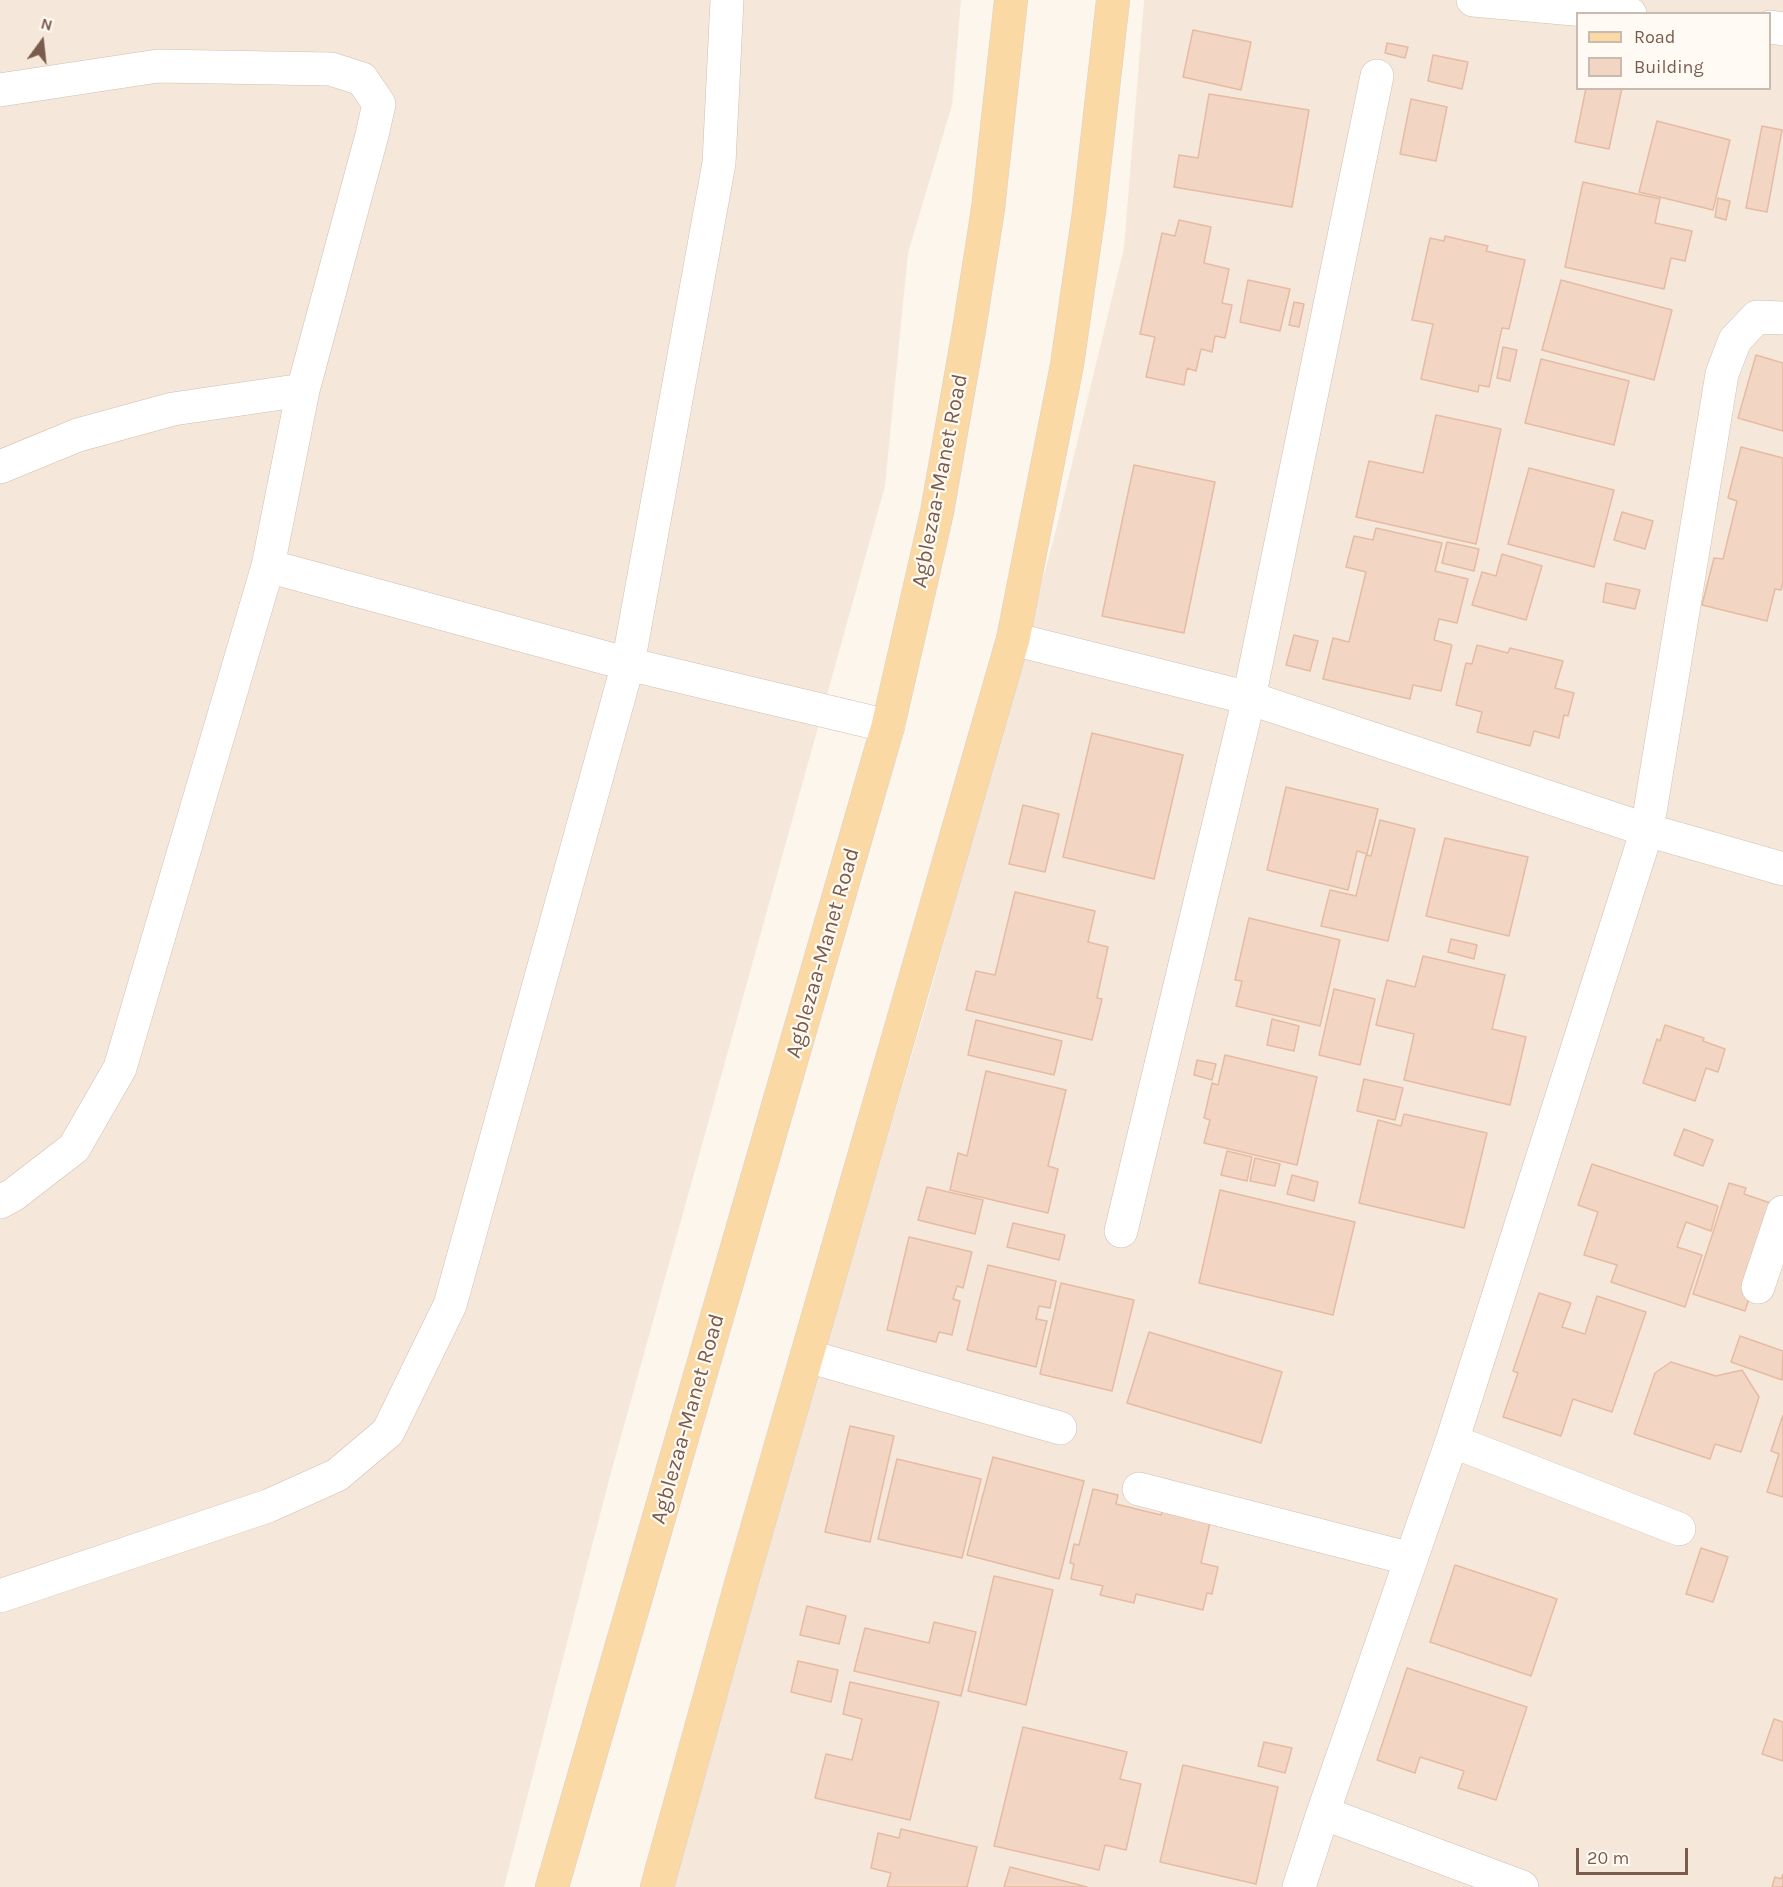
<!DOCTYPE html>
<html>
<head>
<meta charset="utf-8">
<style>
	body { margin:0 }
	#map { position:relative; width:1783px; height:1887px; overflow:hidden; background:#fdf6ec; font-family:Karla,sans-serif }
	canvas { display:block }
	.legend { position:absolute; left:1576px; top:12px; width:195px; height:78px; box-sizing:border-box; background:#fffaf3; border:2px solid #cabbb1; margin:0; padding:8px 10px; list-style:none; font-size:18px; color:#7a5c4d }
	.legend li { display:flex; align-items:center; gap:12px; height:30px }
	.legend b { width:30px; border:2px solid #cabbb1 }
	.north { position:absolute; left:12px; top:12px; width:60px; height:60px; -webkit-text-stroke:4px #fffaf3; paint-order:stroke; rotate:15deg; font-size:16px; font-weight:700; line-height:24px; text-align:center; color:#7a5c4d }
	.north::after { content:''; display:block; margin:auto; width:21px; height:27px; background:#7a5c4d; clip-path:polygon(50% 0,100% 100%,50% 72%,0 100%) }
	.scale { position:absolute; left:1576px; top:1848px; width:112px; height:27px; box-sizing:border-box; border:3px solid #7a5c4d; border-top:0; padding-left:8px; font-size:18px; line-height:21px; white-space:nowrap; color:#7a5c4d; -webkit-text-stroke:4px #fffaf3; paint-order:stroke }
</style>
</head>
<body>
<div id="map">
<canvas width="1783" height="1887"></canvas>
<ul class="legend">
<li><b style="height:8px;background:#fbd9a5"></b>Road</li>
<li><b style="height:16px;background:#f3d5c3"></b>Building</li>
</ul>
<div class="north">N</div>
<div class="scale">20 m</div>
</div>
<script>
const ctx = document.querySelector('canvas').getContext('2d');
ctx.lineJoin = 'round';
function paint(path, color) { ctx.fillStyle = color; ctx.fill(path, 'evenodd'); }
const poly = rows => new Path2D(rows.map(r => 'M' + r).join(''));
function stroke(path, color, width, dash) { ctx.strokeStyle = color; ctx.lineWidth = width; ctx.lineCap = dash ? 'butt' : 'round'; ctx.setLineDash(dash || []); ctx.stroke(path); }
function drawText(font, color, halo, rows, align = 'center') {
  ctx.font = font + ' Karla,sans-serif'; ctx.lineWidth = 4.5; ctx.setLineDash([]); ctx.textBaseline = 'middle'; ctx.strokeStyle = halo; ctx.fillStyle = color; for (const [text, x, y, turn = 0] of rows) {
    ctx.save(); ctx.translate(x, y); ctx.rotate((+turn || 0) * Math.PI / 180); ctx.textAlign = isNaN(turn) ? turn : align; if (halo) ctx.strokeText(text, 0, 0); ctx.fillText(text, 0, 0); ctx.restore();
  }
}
paint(poly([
	[0,0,961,0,952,105,908,253,885,486,610,1476,504,1887,0,1887],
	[1144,0,1783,0,1783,1887,670,1887,807,1411,930,993,1055,534,1124,248],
	[1578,14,1770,14,1770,88,1578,88]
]), '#f5e8da');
const building = poly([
	[1193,30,1251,42,1241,90,1183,77,1193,30],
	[1387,43,1408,47,1405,58,1385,53,1387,43],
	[1433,55,1468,62,1462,89,1428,81,1433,55],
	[1586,88,1622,88,1609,149,1575,142,1586,88],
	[1209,94,1309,110,1292,207,1174,187,1179,155,1198,158,1209,94],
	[1411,99,1447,107,1436,161,1400,154,1411,99],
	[1657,121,1730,140,1713,210,1639,192,1657,121],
	[1762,126,1782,130,1767,212,1746,208,1762,126],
	[1583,182,1660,199,1655,223,1692,231,1685,261,1671,258,1664,289,1565,267,1583,182],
	[1718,198,1730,201,1726,220,1715,217,1718,198],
	[1179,220,1211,227,1204,263,1229,269,1222,303,1232,305,1225,338,1215,336,1212,352,1201,349,1196,371,1187,368,1184,385,1146,377,1155,337,1140,334,1162,233,1175,236,1179,220],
	[1445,236,1488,246,1486,251,1525,260,1509,329,1502,328,1489,387,1479,385,1478,392,1421,379,1433,324,1412,320,1430,238,1444,241,1445,236],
	[1248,280,1290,289,1280,331,1240,322,1248,280],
	[1561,280,1672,310,1654,380,1542,350,1561,280],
	[1294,302,1304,304,1299,327,1289,325,1294,302],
	[1503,347,1517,350,1510,381,1497,378,1503,347],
	[1756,355,1783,363,1783,431,1738,418,1756,355],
	[1541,359,1629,381,1614,445,1525,423,1541,359],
	[1436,415,1501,429,1476,544,1356,517,1369,461,1423,473,1436,415],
	[1741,447,1783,458,1783,582,1781,590,1775,589,1767,621,1702,605,1714,558,1723,559,1737,501,1728,498,1741,447],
	[1134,465,1215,482,1184,633,1102,616,1134,465],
	[1529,468,1614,490,1594,567,1508,544,1529,468],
	[1622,512,1653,521,1645,549,1614,540,1622,512],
	[1376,528,1442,543,1435,571,1468,579,1457,623,1439,619,1434,640,1452,645,1441,691,1413,685,1410,699,1323,679,1333,638,1349,642,1366,572,1346,567,1354,536,1373,540,1376,528],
	[1447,542,1479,549,1474,571,1442,563,1447,542],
	[1502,554,1542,566,1526,620,1472,605,1482,572,1496,576,1502,554],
	[1606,583,1640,590,1635,609,1603,602,1606,583],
	[1294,635,1318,641,1310,671,1286,665,1294,635],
	[1477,645,1508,653,1510,648,1563,661,1555,688,1574,693,1568,716,1564,715,1559,738,1534,731,1530,746,1477,732,1482,712,1456,705,1466,663,1472,664,1477,645],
	[1092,733,1183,755,1154,879,1063,857,1092,733],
	[1286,787,1378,809,1367,854,1357,851,1348,890,1267,870,1286,787],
	[1023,805,1059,814,1045,872,1009,864,1023,805],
	[1380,820,1415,829,1388,941,1321,926,1330,890,1356,896,1366,855,1371,856,1380,820],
	[1445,838,1528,857,1509,936,1426,916,1445,838],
	[1015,892,1095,911,1088,942,1108,947,1097,998,1102,999,1092,1040,966,1010,976,971,995,975,1015,892],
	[1249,918,1340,940,1320,1026,1236,1006,1242,981,1235,980,1249,918],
	[1451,939,1477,945,1474,959,1448,952,1451,939],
	[1423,956,1505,975,1492,1029,1526,1037,1510,1105,1404,1080,1414,1034,1376,1025,1387,980,1415,987,1423,956],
	[1334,989,1375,999,1360,1065,1319,1055,1334,989],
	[1272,1019,1299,1026,1294,1051,1267,1045,1272,1019],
	[976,1020,1062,1041,1054,1075,968,1055,976,1020],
	[1665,1025,1704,1038,1703,1041,1725,1049,1718,1072,1706,1068,1695,1101,1643,1083,1657,1039,1660,1041,1665,1025],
	[1225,1055,1317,1077,1297,1165,1204,1143,1210,1120,1204,1118,1212,1083,1218,1085,1225,1055],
	[1197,1060,1216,1064,1212,1080,1194,1075,1197,1060],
	[986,1071,1066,1090,1048,1166,1058,1169,1048,1213,950,1190,958,1153,967,1156,986,1071],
	[1364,1079,1403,1088,1395,1120,1357,1111,1364,1079],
	[1404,1114,1487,1133,1464,1228,1359,1203,1378,1120,1401,1126,1404,1114],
	[1684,1129,1713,1140,1703,1166,1674,1155,1684,1129],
	[1227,1151,1252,1157,1247,1181,1221,1175,1227,1151],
	[1255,1158,1280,1164,1275,1186,1250,1181,1255,1158],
	[1592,1164,1718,1206,1711,1231,1686,1222,1677,1247,1702,1255,1685,1307,1611,1282,1617,1265,1584,1255,1598,1212,1578,1205,1592,1164],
	[1292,1175,1318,1182,1314,1201,1287,1194,1292,1175],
	[1729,1183,1746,1188,1744,1194,1779,1206,1745,1311,1693,1294,1729,1183],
	[927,1187,983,1200,975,1234,918,1220,927,1187],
	[1220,1190,1355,1222,1333,1315,1199,1283,1220,1190],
	[1013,1223,1065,1235,1059,1260,1007,1247,1013,1223],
	[909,1237,972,1252,963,1288,957,1286,953,1299,960,1301,952,1335,939,1332,936,1342,887,1330,909,1237],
	[988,1265,1056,1281,1050,1308,1039,1306,1036,1319,1047,1321,1036,1367,967,1350,988,1265],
	[1061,1283,1134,1300,1112,1391,1040,1374,1061,1283],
	[1539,1293,1571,1303,1562,1327,1585,1334,1597,1296,1646,1312,1612,1412,1573,1399,1561,1436,1503,1417,1518,1373,1513,1371,1539,1293],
	[1149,1332,1282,1372,1261,1443,1127,1403,1149,1332],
	[1740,1336,1783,1351,1782,1380,1731,1362,1740,1336],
	[1671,1362,1716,1376,1742,1370,1759,1397,1741,1452,1715,1444,1710,1459,1634,1434,1655,1373,1671,1362],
	[1783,1415,1783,1497,1767,1492,1779,1454,1771,1451,1783,1415],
	[850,1426,894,1436,870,1542,825,1532,850,1426],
	[993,1457,1084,1481,1059,1579,967,1555,993,1457],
	[897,1459,981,1479,962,1558,878,1539,897,1459],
	[1093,1489,1118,1495,1116,1504,1161,1515,1163,1507,1211,1518,1201,1563,1218,1567,1212,1594,1207,1593,1203,1610,1136,1594,1134,1603,1100,1595,1103,1586,1071,1579,1074,1564,1070,1563,1074,1544,1079,1545,1093,1489],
	[1701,1548,1728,1557,1713,1602,1686,1594,1701,1548],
	[1455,1565,1557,1599,1531,1676,1430,1642,1455,1565],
	[994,1576,1053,1590,1026,1705,968,1691,994,1576],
	[807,1606,846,1616,839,1644,800,1635,807,1606],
	[934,1622,976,1632,961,1696,854,1671,865,1628,929,1643,934,1622],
	[798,1661,838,1670,831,1702,791,1692,798,1661],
	[1407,1668,1527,1707,1496,1800,1458,1788,1464,1771,1420,1757,1415,1773,1377,1760,1407,1668],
	[850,1682,939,1702,910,1820,815,1798,826,1754,852,1760,862,1719,843,1714,850,1682],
	[1774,1719,1783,1722,1783,1761,1762,1754,1774,1719],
	[1023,1727,1127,1752,1120,1779,1141,1784,1126,1850,1105,1845,1099,1870,994,1846,1023,1727],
	[1264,1742,1292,1748,1285,1773,1258,1766,1264,1742],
	[1183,1765,1278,1787,1256,1884,1160,1862,1183,1765],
	[901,1829,977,1847,967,1887,887,1887,891,1873,871,1868,878,1833,899,1838,901,1829],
	[1010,1867,1087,1887,1004,1887,1010,1867],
	[1783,1874,1783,1887,1772,1887,1775,1877,1781,1879,1783,1874]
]);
paint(building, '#f3d5c3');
stroke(building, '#e6bba3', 1.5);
const minor = poly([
	[1473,0,1630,14],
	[1770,27,1783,29],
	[0,90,158,66,331,69,362,79,379,104,372,135,303,390,268,566,120,1068,74,1148,13,1195,0,1202],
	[0,467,78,435,173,409,303,390],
	[268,566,628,664,888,726],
	[1013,639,1249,698,1647,830,1783,869],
	[1121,1231,1249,698,1377,76],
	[1758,1287,1783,1212],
	[807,1356,1060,1428],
	[1452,1441,1679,1529],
	[1139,1489,1411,1559],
	[0,1596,268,1506,337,1475,388,1432,450,1305,628,664,719,163,727,0],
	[1323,1813,1522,1887],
	[1299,1887,1323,1813,1452,1441,1647,830,1722,374,1735,340,1757,317,1783,318]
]);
const major = poly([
	[552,1887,888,726,937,512,969,330,988,209,1011,0],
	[657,1887,741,1584,1013,639,1067,365,1089,212,1113,0]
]);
stroke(minor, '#d1beb0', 34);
stroke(major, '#dad1cd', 34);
stroke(minor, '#fff', 33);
stroke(major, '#fbd9a5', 33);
drawText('22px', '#7a5c4d', '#fffaf3', [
	["Agblezaa-Manet Road",940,481,-79],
	["Agblezaa-Manet Road",823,953,-74],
	["Agblezaa-Manet Road",688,1419,-74]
]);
</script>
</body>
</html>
